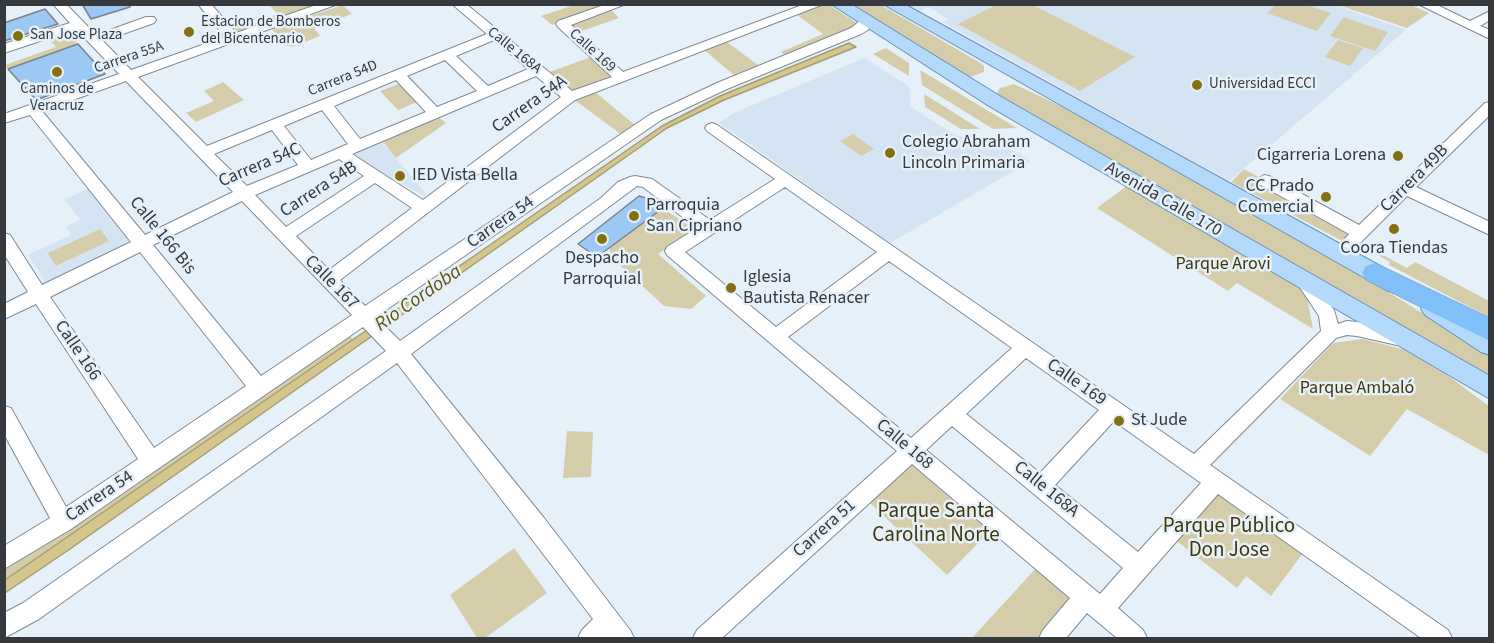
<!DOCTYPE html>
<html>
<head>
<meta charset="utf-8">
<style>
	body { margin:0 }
	#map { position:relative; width:1494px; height:643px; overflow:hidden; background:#e6f0f9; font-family:"Source Sans 3",sans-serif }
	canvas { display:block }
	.frame { position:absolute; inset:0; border:6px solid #363a3e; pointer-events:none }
</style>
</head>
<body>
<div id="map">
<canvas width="1494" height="643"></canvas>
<div class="frame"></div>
</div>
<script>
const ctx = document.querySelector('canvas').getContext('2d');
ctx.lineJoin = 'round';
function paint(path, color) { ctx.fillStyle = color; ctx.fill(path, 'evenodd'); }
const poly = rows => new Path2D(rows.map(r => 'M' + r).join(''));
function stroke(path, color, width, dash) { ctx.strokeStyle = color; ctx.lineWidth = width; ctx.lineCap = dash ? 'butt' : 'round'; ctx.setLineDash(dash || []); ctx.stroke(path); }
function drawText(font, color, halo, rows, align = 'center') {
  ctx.font = font + ' "Source Sans 3",sans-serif'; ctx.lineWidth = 5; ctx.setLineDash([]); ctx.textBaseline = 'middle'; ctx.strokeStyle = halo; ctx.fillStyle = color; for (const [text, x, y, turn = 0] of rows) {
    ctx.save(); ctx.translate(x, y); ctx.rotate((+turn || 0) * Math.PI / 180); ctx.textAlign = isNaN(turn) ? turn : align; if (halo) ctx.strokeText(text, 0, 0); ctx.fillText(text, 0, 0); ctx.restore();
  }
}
paint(poly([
	[1332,4,1406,30,1229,181,943,22,948,19,929,7,920,11,908,5],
	[864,58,909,86,911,107,957,136,993,138,1031,161,890,243,719,123,734,113],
	[380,139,426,194,424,196,350,154],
	[92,187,132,240,46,283,28,255,71,235,66,227,80,220,65,199]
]), '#d4e4f3');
paint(poly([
	[269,5,319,5,236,34,228,26,242,21,246,25,278,14],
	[343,5,352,14,314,28,320,36,292,47,285,45,272,29],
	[574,5,607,5,552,25,541,16],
	[823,5,829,5,860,25,786,56,781,52,823,34,796,14],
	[844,5,881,5,977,61,984,66,984,72,970,77],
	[996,5,1033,5,1135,57,1080,91,958,24],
	[1275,5,1306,5,1331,13,1317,31,1267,13],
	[1338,5,1411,5,1429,13,1407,28],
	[611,10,619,18,576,33,568,25],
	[1344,17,1366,25,1388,32,1375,51,1330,36],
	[65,31,78,44,8,69,5,65,56,47,47,37],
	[1338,40,1363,48,1350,66,1325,57],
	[727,42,758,65,734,75,704,50],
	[886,48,909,63,909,76,873,54],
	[591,57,612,76,570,92,547,73],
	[920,70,1017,128,993,129,922,85],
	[223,82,244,100,196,122,186,113,214,101,204,91],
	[399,84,417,102,398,110,380,91],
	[1014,84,1082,116,1287,230,1489,354,1489,384,999,98,997,93,1000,88],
	[594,91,636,126,622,135,572,98],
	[924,94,980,129,961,129,925,107],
	[437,116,446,123,396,158,381,139],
	[853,134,874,149,861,156,840,141],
	[1244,169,1357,232,1346,243,1231,182],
	[1128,185,1306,292,1313,329,1237,283,1228,291,1097,208],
	[663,208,695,230,658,254,706,296,691,309,664,306,612,258,609,247],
	[100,229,109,241,56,266,48,253],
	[1381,254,1407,268,1415,262,1489,301,1489,317,1389,265,1390,262,1378,255],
	[350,335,353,340,5,580,5,568],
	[1362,339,1406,350,1447,375,1489,406,1489,455,1407,409,1370,456,1280,399,1333,343],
	[567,431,593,432,591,477,563,478],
	[912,465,990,531,947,575,870,503],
	[1218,489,1303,553,1271,596,1246,576,1237,588,1174,539],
	[514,548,547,593,485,638,477,638,450,595],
	[1037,567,1074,599,1040,638,972,638]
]), '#d5cdaa');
const water = poly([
	[849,43,856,47,724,100,667,128,70,549,5,593,5,580,662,126,720,96,849,43]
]);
paint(water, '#d4c68c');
stroke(water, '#a59c75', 1.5);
const building = poly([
	[82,4,130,4,130,7,91,19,82,4],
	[45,9,58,24,4,41,4,23,45,9],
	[78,44,105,74,36,100,8,69,78,44],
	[639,196,657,201,663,208,597,257,578,244,639,196]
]);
paint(building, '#9bc9f4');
stroke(building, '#79828b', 1.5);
const minor = poly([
	[53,4,66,4,96,35,146,17,154,17,156,20,154,23,103,41,131,70,225,37,198,4,211,4,236,33,319,4,338,4,138,77,207,146,487,34,452,4,466,4,572,91,612,77,558,27,556,24,558,21,607,4,626,4,571,25,623,72,805,4,824,4,575,100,340,280,365,306,651,114,717,83,851,28,862,19,870,19,872,22,868,30,861,34,727,89,661,120,376,317,400,341,601,198,618,182,630,177,635,176,652,179,710,220,775,179,707,131,705,128,707,125,712,123,717,125,1194,454,1321,331,1319,316,1297,283,1300,278,1306,277,1312,278,1334,310,1338,324,1347,321,1357,322,1403,333,1406,338,1403,343,1397,345,1357,336,1347,335,1336,338,1210,465,1448,630,1452,638,1421,638,1218,494,1118,608,1143,630,1147,638,1117,638,1087,613,1066,638,1039,638,1043,630,1070,598,912,464,722,638,693,638,697,630,897,451,667,255,665,251,667,247,697,228,643,187,637,186,411,354,544,518,630,630,634,638,578,638,582,630,593,619,397,363,39,619,4,638,4,613,23,603,386,351,363,327,71,529,4,569,4,546,50,518,4,434,4,406,11,408,66,507,138,459,36,304,4,319,4,304,28,292,4,254,4,233,10,235,42,285,131,242,30,115,4,123,4,114,119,74,76,29,4,53,4,44,70,23,53,4],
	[494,40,528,69,488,86,456,56,494,40],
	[445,60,477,91,437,107,407,76,445,60],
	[536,76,561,97,423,200,352,154,536,76],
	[396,80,426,112,360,139,334,106,396,80],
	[126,81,233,192,145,235,42,111,126,81],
	[322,110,348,144,311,160,284,126,322,110],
	[272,130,298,165,247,186,214,154,272,130],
	[339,159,364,176,286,227,255,195,339,159],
	[375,183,412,208,329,270,296,236,375,183],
	[785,187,877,252,776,327,685,252,785,187],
	[242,201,352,315,261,376,153,245,242,201],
	[140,252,246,386,154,448,50,297,140,252],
	[889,261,1012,348,911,438,788,337,889,261],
	[1026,358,1099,410,1040,473,966,414,1026,358],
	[1114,421,1201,483,1138,552,1055,485,1114,421],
	[952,426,1123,568,1100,594,926,450,952,426],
	[1418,4,1435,4,1470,21,1490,11,1490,20,1480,26,1490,30,1490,39,1418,4],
	[1490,102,1490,115,1416,187,1490,222,1490,235,1407,196,1346,257,1340,259,1334,257,1332,253,1349,234,1259,184,1256,180,1264,175,1269,176,1359,225,1485,103,1490,102]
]);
const major = poly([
	[831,4,851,4,1003,98,1490,376,1490,399,989,106,831,4],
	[883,4,904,4,1402,278,1406,284,1402,290,1394,293,1386,290,883,4],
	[1433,300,1441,303,1490,332,1490,355,1481,352,1425,315,1421,309,1425,303,1433,300]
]);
const highway = poly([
	[1375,263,1490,318,1490,341,1366,280,1362,273,1366,266,1375,263]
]);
stroke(minor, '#818a93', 2);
stroke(major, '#6790b7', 2);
stroke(highway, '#6790b7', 1);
paint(minor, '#fff');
paint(major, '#b3d9fb');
paint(highway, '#81bff8');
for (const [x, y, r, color] of [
	[189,32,6,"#837010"],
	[18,36,6,"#837010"],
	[57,72,6,"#837010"],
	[1197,85,6,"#837010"],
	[890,153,6,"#837010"],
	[1398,156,6,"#837010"],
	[400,176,6,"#837010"],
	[1326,197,6,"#837010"],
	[634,216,6,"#837010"],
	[1394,229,6,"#837010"],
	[602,239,6,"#837010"],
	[731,288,6,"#837010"],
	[1119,421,6,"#837010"]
]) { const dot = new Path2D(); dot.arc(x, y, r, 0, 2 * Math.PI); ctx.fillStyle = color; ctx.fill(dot); stroke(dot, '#e6f0f9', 2); }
drawText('15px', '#363a3e', '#e6f0f9', [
	["Estacion de Bomberos",201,23],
	["del Bicentenario",201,40],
	["San Jose Plaza",30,36],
	["Universidad ECCI",1209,85],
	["Caminos de",57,90,"center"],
	["Veracruz",57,107,"center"]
], 'left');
drawText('15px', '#363a3e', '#e6f0f9', [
	["Calle 168A",514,51,39],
	["Calle 169",592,51,42],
	["Carrera 55A",129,58,-19],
	["Carrera 54D",343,79,-22]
]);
drawText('18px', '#363a3e', '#e6f0f9', [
	["Carrera 54A",530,105,-35],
	["Carrera 54C",260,166,-23],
	["Carrera 49B",1415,179,-45],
	["Carrera 54B",319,190,-33],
	["Avenida Calle 170",1163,200,30],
	["Carrera 54",501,223,-35],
	["Calle 166 Bis",162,236,51],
	["Calle 167",331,283,45],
	["Calle 166",77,351,56],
	["Calle 169",1076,383,35],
	["Calle 168",904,445,40],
	["Calle 168A",1046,490,39],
	["Carrera 54",100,497,-34],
	["Carrera 51",825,529,-42]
]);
drawText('18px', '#363a3e', '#e6f0f9', [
	["Colegio Abraham",902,143],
	["Lincoln Primaria",902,164],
	["Cigarreria Lorena",1386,156,"right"],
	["IED Vista Bella",412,176],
	["CC Prado",1314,187,"right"],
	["Comercial",1314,208,"right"],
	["Parroquia",646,206],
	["San Cipriano",646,227],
	["Coora Tiendas",1394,249,"center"],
	["Despacho",602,259,"center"],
	["Parroquial",602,280,"center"],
	["Iglesia",743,278],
	["Bautista Renacer",743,299],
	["St Jude",1131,421]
], 'left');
drawText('18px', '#413707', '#e6f0f9', [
	["Parque Arovi",1223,265],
	["Parque Ambaló",1357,389]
]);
drawText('italic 20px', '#63550f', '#e6f0f9', [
	["Rio Cordoba",419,299,-35]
]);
drawText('21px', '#413707', '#e6f0f9', [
	["Parque Santa",936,512],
	["Carolina Norte",936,536],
	["Parque Público",1229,527],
	["Don Jose",1229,551]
]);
</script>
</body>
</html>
